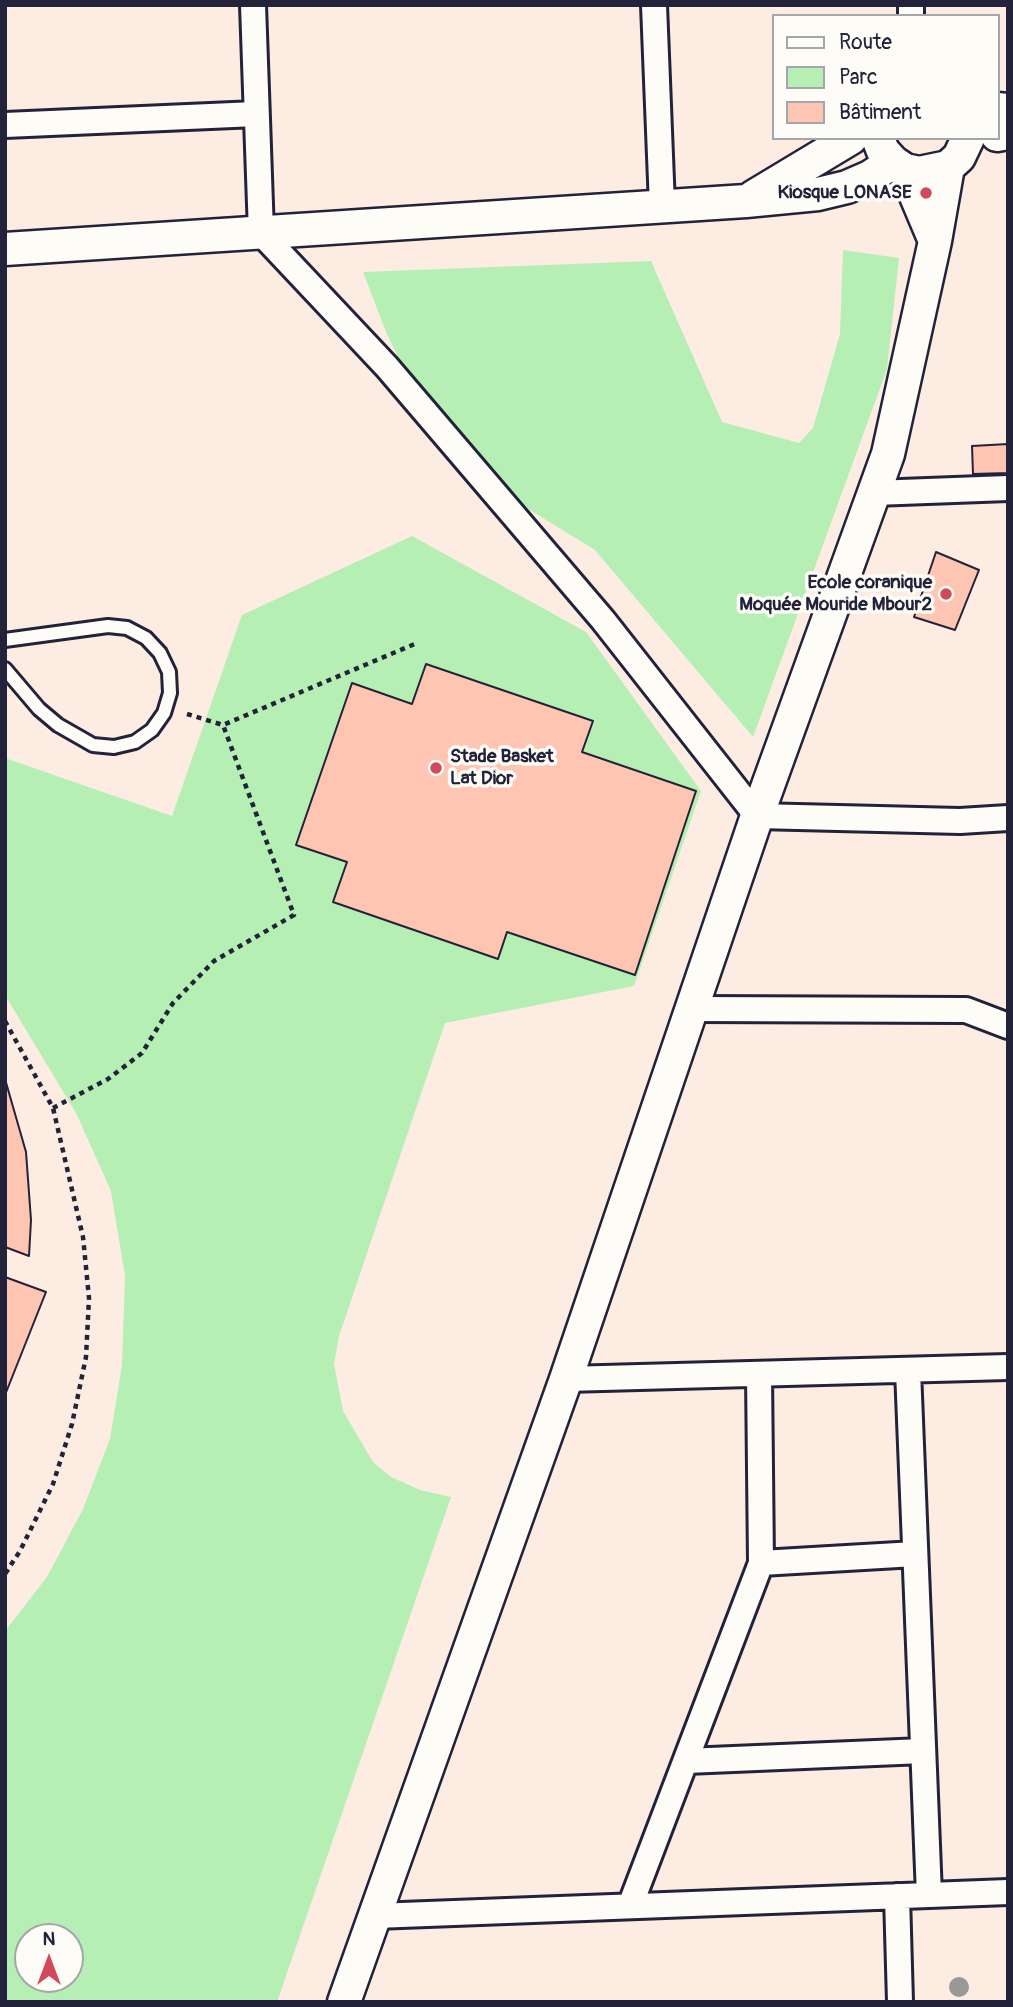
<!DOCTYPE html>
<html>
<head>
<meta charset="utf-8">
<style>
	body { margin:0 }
	#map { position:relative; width:1013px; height:2007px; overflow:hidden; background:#fdece2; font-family:Pangolin,sans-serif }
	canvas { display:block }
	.frame { position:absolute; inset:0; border:7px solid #22223b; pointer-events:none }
	.legend { position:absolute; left:772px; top:14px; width:228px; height:126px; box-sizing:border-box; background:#fdfcf7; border:2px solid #a5a5ac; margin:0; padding:9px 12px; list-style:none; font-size:21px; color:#22223b }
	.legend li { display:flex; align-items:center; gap:14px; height:35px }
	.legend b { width:35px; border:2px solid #a5a5ac }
	.north { position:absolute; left:14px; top:1923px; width:70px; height:70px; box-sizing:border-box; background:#fdfcf7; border:2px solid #a5a5ac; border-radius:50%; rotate:0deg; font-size:19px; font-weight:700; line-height:28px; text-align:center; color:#22223b }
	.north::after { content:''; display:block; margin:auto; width:24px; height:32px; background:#d1495b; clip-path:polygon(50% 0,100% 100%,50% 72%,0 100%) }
</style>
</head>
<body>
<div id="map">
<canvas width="1013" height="2007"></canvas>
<div class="frame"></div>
<ul class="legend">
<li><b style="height:9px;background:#fdfcf7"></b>Route</li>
<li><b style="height:19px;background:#b5efb4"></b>Parc</li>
<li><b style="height:19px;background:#fdc5b2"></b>Bâtiment</li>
</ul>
<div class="north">N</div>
</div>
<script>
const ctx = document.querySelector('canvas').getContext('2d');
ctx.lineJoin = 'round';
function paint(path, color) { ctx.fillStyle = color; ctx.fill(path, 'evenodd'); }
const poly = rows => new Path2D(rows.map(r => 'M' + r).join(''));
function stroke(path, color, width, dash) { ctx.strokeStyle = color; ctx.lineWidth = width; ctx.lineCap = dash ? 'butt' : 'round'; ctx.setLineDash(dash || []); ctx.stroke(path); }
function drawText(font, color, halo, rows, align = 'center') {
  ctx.font = font + ' Pangolin,sans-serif'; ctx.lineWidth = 7; ctx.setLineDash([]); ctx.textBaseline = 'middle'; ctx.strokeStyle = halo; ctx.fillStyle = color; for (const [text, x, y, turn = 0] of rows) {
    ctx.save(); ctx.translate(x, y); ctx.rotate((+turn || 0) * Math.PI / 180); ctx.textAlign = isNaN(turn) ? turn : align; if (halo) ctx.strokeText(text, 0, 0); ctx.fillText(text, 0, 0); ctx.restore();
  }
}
paint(poly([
	[843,250,899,258,887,369,753,737,595,550,530,510,461,452,422,407,386,332,363,272,651,261,722,422,799,443,813,428,840,334],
	[412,536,586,632,701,791,634,986,445,1023,339,1336,334,1364,343,1411,373,1462,391,1477,420,1490,451,1497,277,2002,5,2002,5,1631,47,1577,83,1509,110,1439,122,1365,125,1276,111,1191,76,1113,5,995,5,758,172,816,242,615],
	[28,1937,70,1937,70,1979,28,1979]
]), '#b5efb4');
const building = poly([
	[1008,444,1008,473,973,474,972,446,1008,444],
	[936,552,979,570,955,630,914,617,936,552],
	[426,664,593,721,582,752,696,791,635,975,507,932,498,959,333,902,347,862,296,845,352,683,412,704,426,664],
	[5,1079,26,1152,31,1220,29,1256,5,1247,5,1079],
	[5,1277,46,1292,5,1395,5,1277]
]);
paint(building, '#fdc5b2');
stroke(building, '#22223b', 2);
const service = poly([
	[5,640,108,626,127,628,146,638,160,653,169,672,170,693,164,713,152,730,135,742,114,747,93,745,58,725,39,709,5,669]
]);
const minor = poly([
	[253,5,261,233,387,367,603,620,757,816,960,821,1008,818],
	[654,5,662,206],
	[911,5,911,16],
	[5,125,256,114],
	[874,493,1008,488],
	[692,1009,966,1010,1008,1026],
	[908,1370,929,1895],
	[566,1379,1008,1367],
	[761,1563,915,1554],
	[686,1761,923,1751],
	[897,1896,900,2002],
	[630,1906,761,1563,759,1374],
	[375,1916,1008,1892]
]);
const tertiary = poly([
	[997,109,1008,110],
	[997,135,1008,133],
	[878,138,883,151,893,162,905,170,919,173,948,167,959,157,968,138],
	[905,170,935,241],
	[753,197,851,138],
	[5,249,746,201,818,194,847,187,870,177,893,162],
	[344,2002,566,1379,757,816,888,454,935,241,948,167]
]);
stroke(service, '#22223b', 18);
stroke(minor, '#22223b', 30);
stroke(tertiary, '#22223b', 37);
stroke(poly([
	[187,714,223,725],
	[5,1021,53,1108,83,1237,89,1298,86,1357,72,1424,53,1484,20,1551,5,1574],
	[53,1108,108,1079,142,1053,173,1003,214,961,294,915,223,725,417,643]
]), '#22223b', 4.5, [5, 5]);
stroke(service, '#fdfcf7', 12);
stroke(minor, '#fdfcf7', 24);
stroke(tertiary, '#fdfcf7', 32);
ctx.fillStyle = '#999997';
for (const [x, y] of [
	[959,1987]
]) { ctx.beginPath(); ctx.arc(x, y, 10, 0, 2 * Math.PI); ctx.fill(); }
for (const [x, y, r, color] of [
	[926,193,7,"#d1495b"],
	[946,594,7,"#d1495b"],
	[436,768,7,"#d1495b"]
]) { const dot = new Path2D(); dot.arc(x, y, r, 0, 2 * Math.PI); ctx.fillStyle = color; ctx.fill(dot); stroke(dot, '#fdfcf7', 2.5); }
drawText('bold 19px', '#22223b', '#fdfcf7', [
	["Kiosque LONASE",912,193],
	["Ecole coranique",932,583],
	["Moquée Mouride Mbour2",932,605],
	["Stade Basket",450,757,"left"],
	["Lat Dior",450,779,"left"]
], 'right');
</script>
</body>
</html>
